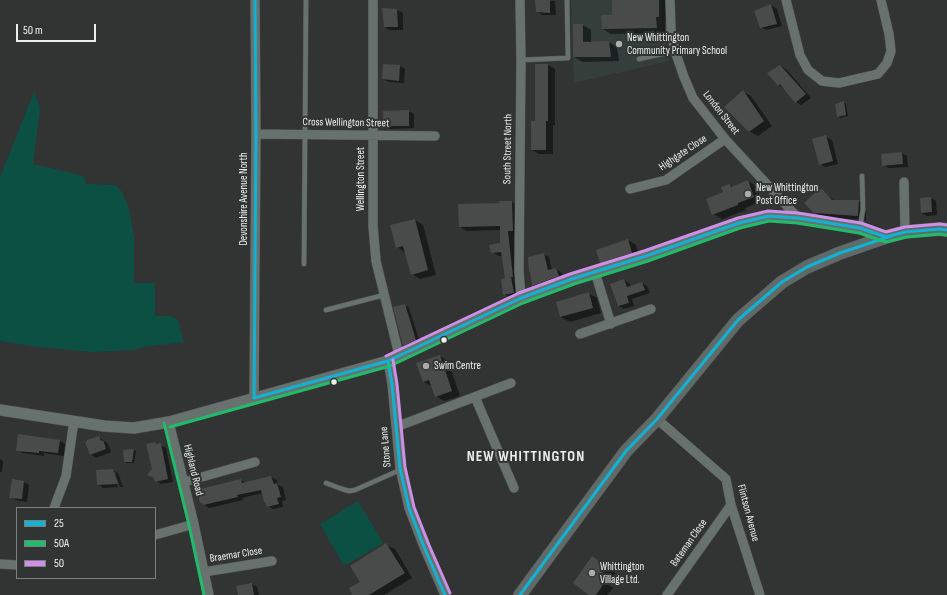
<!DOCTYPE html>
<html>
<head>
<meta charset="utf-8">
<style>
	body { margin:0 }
	#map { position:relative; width:947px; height:595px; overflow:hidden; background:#313433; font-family:"Sofia Sans Condensed",sans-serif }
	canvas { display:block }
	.legend { position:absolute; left:16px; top:507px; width:140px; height:72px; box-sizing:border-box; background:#303534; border:1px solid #7b7f7e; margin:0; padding:5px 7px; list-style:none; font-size:12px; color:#ebeeed }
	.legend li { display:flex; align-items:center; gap:8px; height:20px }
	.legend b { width:20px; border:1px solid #7b7f7e }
	.scale { position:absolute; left:16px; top:24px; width:80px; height:18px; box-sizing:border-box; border:2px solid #ebeeed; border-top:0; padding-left:5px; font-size:12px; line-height:14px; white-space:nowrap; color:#ebeeed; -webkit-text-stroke:3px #303534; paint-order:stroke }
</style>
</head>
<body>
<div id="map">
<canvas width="947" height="595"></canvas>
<ul class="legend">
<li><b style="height:5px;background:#13b2d5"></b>25</li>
<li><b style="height:5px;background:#20bc6c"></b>50A</li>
<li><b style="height:5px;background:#ce8fe9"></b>50</li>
</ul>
<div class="scale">50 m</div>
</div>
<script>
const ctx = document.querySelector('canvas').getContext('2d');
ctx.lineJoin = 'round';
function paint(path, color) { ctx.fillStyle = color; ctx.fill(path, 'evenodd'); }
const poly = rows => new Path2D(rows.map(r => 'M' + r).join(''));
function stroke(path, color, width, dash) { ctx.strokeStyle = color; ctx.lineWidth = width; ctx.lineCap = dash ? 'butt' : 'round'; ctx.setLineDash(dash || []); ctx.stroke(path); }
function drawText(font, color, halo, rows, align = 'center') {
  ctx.font = font + ' "Sofia Sans Condensed",sans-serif'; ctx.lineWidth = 4; ctx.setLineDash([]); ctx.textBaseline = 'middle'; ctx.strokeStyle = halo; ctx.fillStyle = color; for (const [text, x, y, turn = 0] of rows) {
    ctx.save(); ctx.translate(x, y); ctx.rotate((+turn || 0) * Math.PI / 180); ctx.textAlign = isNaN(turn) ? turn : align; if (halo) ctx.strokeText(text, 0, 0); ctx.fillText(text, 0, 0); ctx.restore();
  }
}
paint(poly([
	[571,0,661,0,663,31,669,61,574,83]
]), '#343f3c');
paint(poly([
	[34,92,40,108,33,164,84,176,86,184,115,185,122,192,129,209,134,237,134,283,155,283,155,316,171,316,178,320,184,342,144,347,133,350,93,352,38,347,0,341,0,177],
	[358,501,383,543,344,566,320,524]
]), '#0c5043');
paint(poly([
	[536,0,555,1,556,15,542,15,537,11],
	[613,0,667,0,667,21,665,21,665,33,611,34,603,29,613,16],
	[771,5,777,9,782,26,766,30,761,27],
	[384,9,397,10,403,13,403,30,390,30,384,27],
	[583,25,591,30,591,43,609,42,617,47,619,61,583,62,574,57],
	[548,65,555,69,555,125,553,125,553,154,539,154,532,150],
	[400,66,405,69,404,83,389,82,383,79],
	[780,66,786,69,811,98,801,105,796,102,784,88,778,85],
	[743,92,751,96,772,126,758,136,749,131],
	[844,102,846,104,848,116,840,118,838,116],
	[408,111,414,114,414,128,389,129,384,125],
	[826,137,832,140,838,164,825,167,820,164],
	[902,153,907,156,908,167,889,168,883,165],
	[748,181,756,186,762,201,745,208,746,210,722,219,713,214,730,185,734,187],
	[821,191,835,201,859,201,866,205,866,220,822,217,814,212],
	[931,198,936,201,937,215,927,216,922,213],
	[512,202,519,206,520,234,514,235,520,281,519,296,510,297,504,294,509,279,506,277,503,256,499,256,492,252,501,244,501,230,467,231,460,227,501,204],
	[415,220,423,225,436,275,420,279,412,274,405,252,397,247],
	[628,240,636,245,640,258,609,267,601,262],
	[543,254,549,257,552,270,556,269,561,272,564,279,538,289,533,286,530,272],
	[624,280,630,284,631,287,642,283,647,286,650,293,632,299,634,306,624,309,619,306,611,285],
	[588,293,597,298,601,313,570,322,561,317,557,302],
	[405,305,409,308,420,343,408,348,404,345],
	[440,356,448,361,460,396,444,401,436,396,433,387,424,382,417,363],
	[99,437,108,444,111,452,96,458,90,454],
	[60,441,65,444,64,456,44,453,44,456,23,453,17,450],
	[156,443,166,448,173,482,161,484,156,481,153,470],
	[134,450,136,451,134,463,127,463,125,462],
	[0,459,3,461,2,472,0,472],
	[112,470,118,473,123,487,120,487,115,472,113,472,118,487,103,488,98,484],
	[271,477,277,480,278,485,283,487,286,500,282,501,283,507,273,509,268,506,262,493,242,498,243,500,209,508,201,502,241,480,246,483],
	[13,480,24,482,29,485,27,502,16,500,10,497],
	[386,545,395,549,412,578,384,595,354,595],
	[593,558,615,573,607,584,613,588,607,595,591,595],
	[252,584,257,587,259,595,239,595]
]), '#0007');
paint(poly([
	[535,0,550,0,550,13,536,12],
	[612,0,659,0,659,17,656,17,657,28,602,29,601,15,612,15],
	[771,4,777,24,760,28,754,11],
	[382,8,397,9,398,27,384,27],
	[573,24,583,24,583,42,609,41,611,57,573,57],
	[383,64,400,65,399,81,382,79],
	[535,64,548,64,548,121,546,121,546,150,531,150,531,121,535,121],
	[780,65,806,94,795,103,780,84,778,86,767,73],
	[743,90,764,121,749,132,724,107],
	[844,101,846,115,837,117,835,104],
	[409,110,409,126,383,126,383,111],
	[826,135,833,161,819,165,812,139],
	[902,152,903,164,882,166,881,154],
	[748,180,754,197,738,203,738,205,712,215,706,199,723,192,721,187,730,184,731,187],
	[822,189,832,200,859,200,858,216,814,213,804,203,817,191],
	[931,197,932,212,921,213,920,198],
	[499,201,512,201,513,231,508,231,513,277,505,278,501,252,491,253,489,245,500,243,500,226,459,227,458,204,500,203],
	[415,219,428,270,411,275,403,246,396,248,390,225],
	[628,239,632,253,600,263,596,250],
	[544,253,548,270,556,268,559,276,532,286,530,272,529,272,528,257],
	[511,277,514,293,503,295,501,279],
	[624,279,627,287,642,282,645,290,627,296,629,303,618,306,610,284],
	[589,292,593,308,560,317,556,302],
	[405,304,416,340,403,346,393,307],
	[440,355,452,391,435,397,429,380,423,382,416,363],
	[18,434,60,440,58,453,39,451,39,453,16,451],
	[99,436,101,441,103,440,106,449,90,455,85,442,87,441,87,440],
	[156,442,156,444,161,443,168,479,155,482,154,478,147,475,152,469,146,444],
	[134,449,132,462,124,462,123,450],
	[113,469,118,484,97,485,96,470],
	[271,476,274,484,277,483,281,497,277,498,279,504,267,507,265,502,264,502,261,490,237,495,238,497,203,505,202,503,200,503,198,495,201,493,200,489,241,479,242,483],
	[12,479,24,481,22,499,9,498],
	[386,543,405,573,369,595,352,595,349,588,360,582,350,566],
	[592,556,607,567,599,578,605,582,596,595,589,595,573,583],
	[252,583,254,595,238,595,236,586]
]), '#484b4a');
const service = poly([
	[639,59,675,51],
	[521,60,568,58,567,0],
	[860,228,863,209,862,176],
	[304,264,306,0],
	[326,310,384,295],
	[326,483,342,489,349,491,355,490,400,470]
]);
const minor = poly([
	[373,0,373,226,376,261,399,355],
	[520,0,521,60,519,271,521,298],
	[670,0,671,30,675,51,684,77,693,98,725,139,798,218],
	[786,0,800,55,808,70,822,81,839,83,878,74,887,63,891,51,889,34,881,0],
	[256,134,435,136],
	[904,182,905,232],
	[630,189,666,180,725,139],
	[595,272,611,324],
	[580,334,651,309],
	[388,361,392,384,400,468,409,508,424,547,445,595],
	[475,397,514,488],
	[254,398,256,134,255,0],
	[657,419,726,479,731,505,760,595],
	[169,422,194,524,209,595],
	[396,427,511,383],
	[184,482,255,462],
	[54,508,66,476,74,421],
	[155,535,194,524],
	[0,564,17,565],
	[204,572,272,561],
	[667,595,731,505]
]);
const tertiary = poly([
	[0,410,104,426,134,428,169,422,388,361,521,298,572,279,646,256,739,223,769,216,798,218,860,228,886,237]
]);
const secondary = poly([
	[520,595,626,451,657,419,738,320,782,282,807,267,840,253,886,237,905,232,940,229,947,230]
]);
stroke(service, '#505151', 5.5);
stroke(minor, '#505151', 10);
stroke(tertiary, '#505151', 12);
stroke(secondary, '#505151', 14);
stroke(service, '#67726e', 4.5);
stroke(minor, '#67726e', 9);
stroke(tertiary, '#67726e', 11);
stroke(secondary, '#5f6b68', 13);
stroke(poly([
	[255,0,256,134,254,398,388,361,521,298,572,279,646,256,739,223,769,216,798,218,860,228,886,237,905,232,940,229,947,230],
	[388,361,392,384,400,468,409,508,424,547,445,595],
	[520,595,626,451,657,419,738,320,782,282,807,267,840,253,891,236]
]), '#13b2d5', 3);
stroke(poly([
	[164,423,189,525,204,595],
	[170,427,390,366,523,303,574,284,648,261,740,228,769,221,797,223,859,233,886,242,906,237,940,234,946,235]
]), '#20bc6c', 3);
stroke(poly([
	[386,356,519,293,570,274,644,251,738,218,768,211,798,213,861,223,886,232,905,227,940,224,947,225],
	[393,360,397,384,405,467,414,507,429,545,450,593]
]), '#ce8fe9', 3);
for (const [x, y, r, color] of [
	[619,44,4,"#aaadac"],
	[748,194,4,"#aaadac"],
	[444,340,3.5,"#ebeeed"],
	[426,366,4,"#aaadac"],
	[334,382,3.5,"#ebeeed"],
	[592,573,4,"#aaadac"]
]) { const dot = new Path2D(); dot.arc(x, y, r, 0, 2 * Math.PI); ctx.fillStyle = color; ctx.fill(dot); stroke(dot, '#303534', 1.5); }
drawText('11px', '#ebeeed', '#303534', [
	["New Whittington",627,38],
	["Community Primary School",627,51],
	["New Whittington",756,188],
	["Post Office",756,201],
	["Swim Centre",434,366],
	["Whittington",600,567],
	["Village Ltd.",600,580]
], 'left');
drawText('11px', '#ebeeed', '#303534', [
	["London Street",721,113,52],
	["Cross Wellington Street",346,123,1],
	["South Street North",508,149,-89],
	["Highgate Close",683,153,-34],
	["Wellington Street",361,179,-90],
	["Devonshire Avenue North",244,199,-90],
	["Stone Lane",386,447,-95],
	["Highland Road",193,470,76],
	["Flintson Avenue",748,513,75],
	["Bateman Close",689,543,-55],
	["Braemar Close",236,555,-9]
]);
ctx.letterSpacing = '1px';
drawText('bold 15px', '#ebeeed', '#303534', [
	["NEW WHITTINGTON",526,457]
]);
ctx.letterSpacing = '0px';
</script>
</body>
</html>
